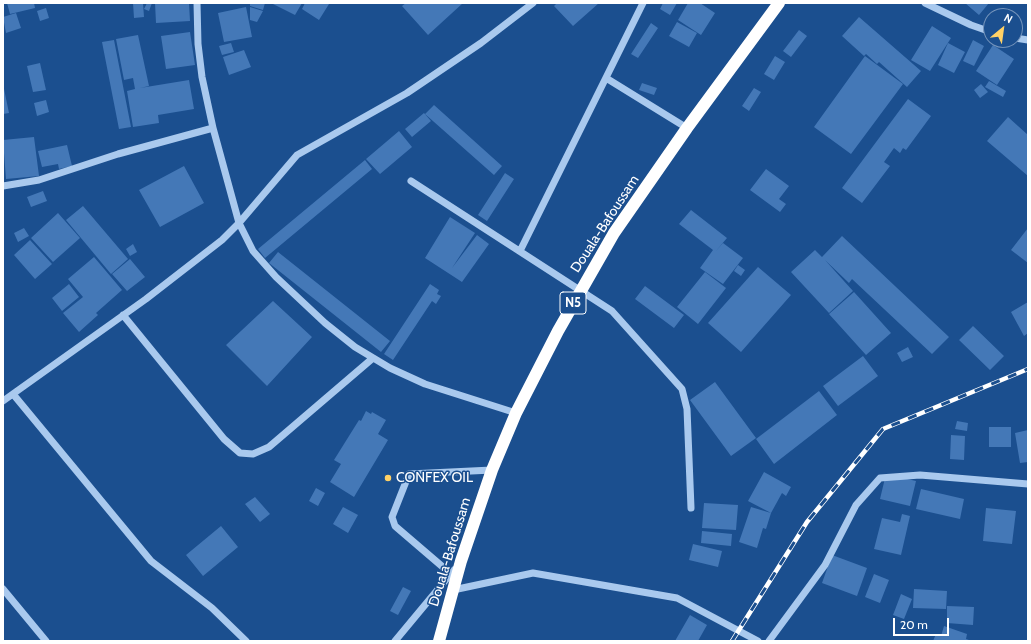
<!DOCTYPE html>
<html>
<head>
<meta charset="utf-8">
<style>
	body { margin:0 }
	#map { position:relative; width:1031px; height:644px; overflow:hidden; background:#1b4f8f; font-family:Cabin,sans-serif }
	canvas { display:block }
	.frame { position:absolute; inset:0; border:4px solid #fff; pointer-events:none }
	.north { position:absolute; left:983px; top:8px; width:40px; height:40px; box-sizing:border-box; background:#1b4f8f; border:1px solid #7695bc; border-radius:50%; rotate:29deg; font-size:11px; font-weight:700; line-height:16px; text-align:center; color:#fff }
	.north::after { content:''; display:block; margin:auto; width:14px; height:18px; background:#ffd166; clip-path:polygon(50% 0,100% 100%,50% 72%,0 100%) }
	.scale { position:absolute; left:893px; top:618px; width:56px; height:18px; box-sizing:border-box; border:2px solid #fff; border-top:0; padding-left:5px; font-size:12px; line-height:14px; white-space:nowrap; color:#fff; -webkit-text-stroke:3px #1b4f8f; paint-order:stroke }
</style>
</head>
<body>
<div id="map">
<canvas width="1031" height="644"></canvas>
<div class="frame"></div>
<div class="north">N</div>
<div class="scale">20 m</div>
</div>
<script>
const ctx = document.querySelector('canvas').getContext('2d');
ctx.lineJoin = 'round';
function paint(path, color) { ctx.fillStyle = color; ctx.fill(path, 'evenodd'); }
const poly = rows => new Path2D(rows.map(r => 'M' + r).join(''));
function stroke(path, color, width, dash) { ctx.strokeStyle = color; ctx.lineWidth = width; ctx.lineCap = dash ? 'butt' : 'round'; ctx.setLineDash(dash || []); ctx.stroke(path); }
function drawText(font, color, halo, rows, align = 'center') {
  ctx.font = font + ' Cabin,sans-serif'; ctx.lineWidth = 3; ctx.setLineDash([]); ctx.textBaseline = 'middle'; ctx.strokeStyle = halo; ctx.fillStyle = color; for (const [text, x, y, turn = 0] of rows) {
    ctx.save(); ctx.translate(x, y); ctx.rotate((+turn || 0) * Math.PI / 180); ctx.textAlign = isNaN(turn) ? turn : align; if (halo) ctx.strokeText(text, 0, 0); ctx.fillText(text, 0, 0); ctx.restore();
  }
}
paint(poly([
	[7,3,34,3,35,8,10,14],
	[133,3,143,3,144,17,134,18],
	[147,3,152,3,149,11,144,9],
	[155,3,189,3,190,21,156,23],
	[250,3,265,3,263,10,250,6],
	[271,3,302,3,295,15],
	[305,3,327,3,329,4,319,20,302,9],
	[406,3,463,3,428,35,402,6],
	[557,3,599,3,573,26,554,6],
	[663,3,677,3,670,15,660,9],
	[688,3,700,3,715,13,701,35,678,20],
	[965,3,989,3,979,15],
	[246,7,252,37,224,42,218,13],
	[250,7,263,11,257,22,250,20],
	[46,8,49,18,40,21,37,11],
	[16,13,21,28,6,33,3,17],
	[859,17,921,71,907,87,879,62,877,64,866,54,864,56,842,36],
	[677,22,697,33,689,47,669,36],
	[651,23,658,28,638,58,631,54],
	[932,26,951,38,930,71,911,60],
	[799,30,807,36,791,57,783,51],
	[190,32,195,65,166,69,161,36],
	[138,35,149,86,140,88,189,80,194,109,158,115,159,123,133,127,127,91,135,89,133,78,124,80,116,39],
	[114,40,131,127,119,129,102,42],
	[973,40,984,46,974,66,963,61],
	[231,43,234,52,222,55,219,46],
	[948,43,965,52,954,73,938,65],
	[993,45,1014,59,997,85,976,71],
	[244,50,251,67,229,75,223,57],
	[775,56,785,62,774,80,764,74],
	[865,56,903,84,851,154,814,127],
	[40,63,46,90,33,92,27,66],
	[989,81,1006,91,1003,97,985,87],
	[642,83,657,88,654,95,639,90],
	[3,84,9,113,3,114],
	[981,84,988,92,980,98,974,90],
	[754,88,761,92,749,111,742,106],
	[908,99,931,116,906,150,903,148,900,153,894,148,884,162,890,166,862,203,842,188],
	[46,100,49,112,37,116,34,103],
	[434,105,502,166,494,175,425,114],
	[424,113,431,121,412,137,405,129],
	[1008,117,1028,135,1028,176,987,141],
	[399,131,412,147,380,174,366,159],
	[34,137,39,176,6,179,3,140],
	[67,145,72,166,59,169,58,164,42,167,38,151],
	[365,160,372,169,265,258,258,249],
	[184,166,204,203,160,227,139,190],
	[766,169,789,186,779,199,786,204,780,212,750,190],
	[505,173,514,179,487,221,478,215],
	[43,191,47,201,31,207,27,197],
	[83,206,128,259,111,274,66,220],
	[691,210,727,238,715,252,723,243,743,258,723,284,700,268,713,250,679,224],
	[58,213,80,238,53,262,31,238],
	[450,217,475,233,452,268,477,235,489,244,462,282,425,258],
	[24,228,29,236,18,242,14,233],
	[1028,228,1028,263,1011,250],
	[842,236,949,337,932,354,852,279,849,283,825,260,853,291,829,313,791,272,815,250,822,257],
	[30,240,52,264,35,279,14,255],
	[133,244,137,252,130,256,126,249],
	[278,252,390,341,381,352,269,263],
	[94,257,122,290,96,313,98,315,79,332,63,313,83,297,68,279],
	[130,259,145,277,127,291,112,274],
	[738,265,745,270,741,276,734,271],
	[758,267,791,295,741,352,708,323],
	[705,272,726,288,698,324,677,307],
	[69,284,79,297,62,311,52,298],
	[430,284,439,290,437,294,441,296,436,304,432,301,393,360,384,354],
	[645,286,684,315,674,328,635,299],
	[854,292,891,333,866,355,829,314],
	[273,301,312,337,267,386,226,345],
	[1028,302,1028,333,1024,336,1011,312],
	[973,326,1004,356,990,370,959,340],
	[908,347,913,357,902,362,897,353],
	[863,356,878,376,838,406,823,386],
	[715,382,756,438,731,456,690,400],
	[819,391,837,415,774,464,756,439],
	[366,411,371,414,372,412,386,420,378,434,388,440,354,497,330,482,341,464,334,460,359,420,361,421],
	[957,421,968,423,967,431,955,429],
	[989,427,1011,427,1011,447,989,447],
	[1028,430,1028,462,1020,463,1015,433],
	[951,435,965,436,964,460,950,459],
	[764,472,791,487,786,496,782,493,771,513,748,501],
	[886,474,916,481,910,506,880,499],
	[316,488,325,493,318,506,309,501],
	[921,489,964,499,960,519,916,509],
	[255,497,270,514,260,522,245,504],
	[704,503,738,505,736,530,702,528],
	[343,507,358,515,348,533,333,524],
	[751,507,771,513,766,529,763,528,757,548,739,542],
	[986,508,1016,511,1012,544,983,541],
	[902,514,910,516,901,555,874,549,882,518,900,522],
	[221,526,238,547,203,576,186,555],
	[702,531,732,534,731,546,701,543],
	[693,544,722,551,718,567,689,560],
	[832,555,867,568,857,596,822,583],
	[874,574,889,580,880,603,865,597],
	[403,587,411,591,398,615,390,611],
	[914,589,947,591,946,609,913,608],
	[901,594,912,599,904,619,893,615],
	[947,606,974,607,973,625,947,623],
	[690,615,707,625,698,641,675,641],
	[944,626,967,634,966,639,972,641,933,641,936,634,941,636]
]), '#4478b7');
stroke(poly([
	[197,3,198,44,202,77,213,128,239,223,253,251,276,277,325,323,355,347,390,368,425,384,516,413],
	[925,3,971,25,991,32],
	[1015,38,1028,40],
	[606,78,687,128],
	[411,181,612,311,682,389,687,409,691,508],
	[3,186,39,180,118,154,213,128],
	[520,251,643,3],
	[123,315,224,439,240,453,253,454,269,447,373,358],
	[13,394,151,561,212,608,246,641],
	[3,401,146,299,222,240,239,223,297,155,407,93,481,43,533,3],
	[451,574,395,526,392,517,409,474,492,470],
	[3,589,46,641],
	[453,590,533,573,677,598,758,641],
	[395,641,454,570],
	[769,641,825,565,856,505,880,478,920,475,1028,484]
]), '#a9c9ee', 7);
stroke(poly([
	[439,641,461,561,492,470,516,413,558,331,614,233,687,128,779,3]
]), '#fff', 12);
const rail = poly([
	[732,641,807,522,883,429,1028,369]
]);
stroke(rail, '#fff', 4.5);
stroke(rail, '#1b4f8f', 3, [9]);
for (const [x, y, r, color] of [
	[388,478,4,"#ffd166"]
]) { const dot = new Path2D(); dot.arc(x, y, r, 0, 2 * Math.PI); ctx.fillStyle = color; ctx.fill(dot); stroke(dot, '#1b4f8f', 1.5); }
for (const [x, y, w] of [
	[573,303,26]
]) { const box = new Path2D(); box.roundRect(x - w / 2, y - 11, w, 22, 3); ctx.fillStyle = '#1b4f8f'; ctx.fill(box); stroke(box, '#fff', 1); }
drawText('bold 13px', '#fff', null, [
	["N5",573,303]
]);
drawText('14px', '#fff', '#1b4f8f', [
	["Douala-Bafoussam",605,224,-57],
	["Douala-Bafoussam",450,552,-73]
]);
drawText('14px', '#fff', '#1b4f8f', [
	["CONFEX OIL",396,478]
], 'left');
</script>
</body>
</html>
